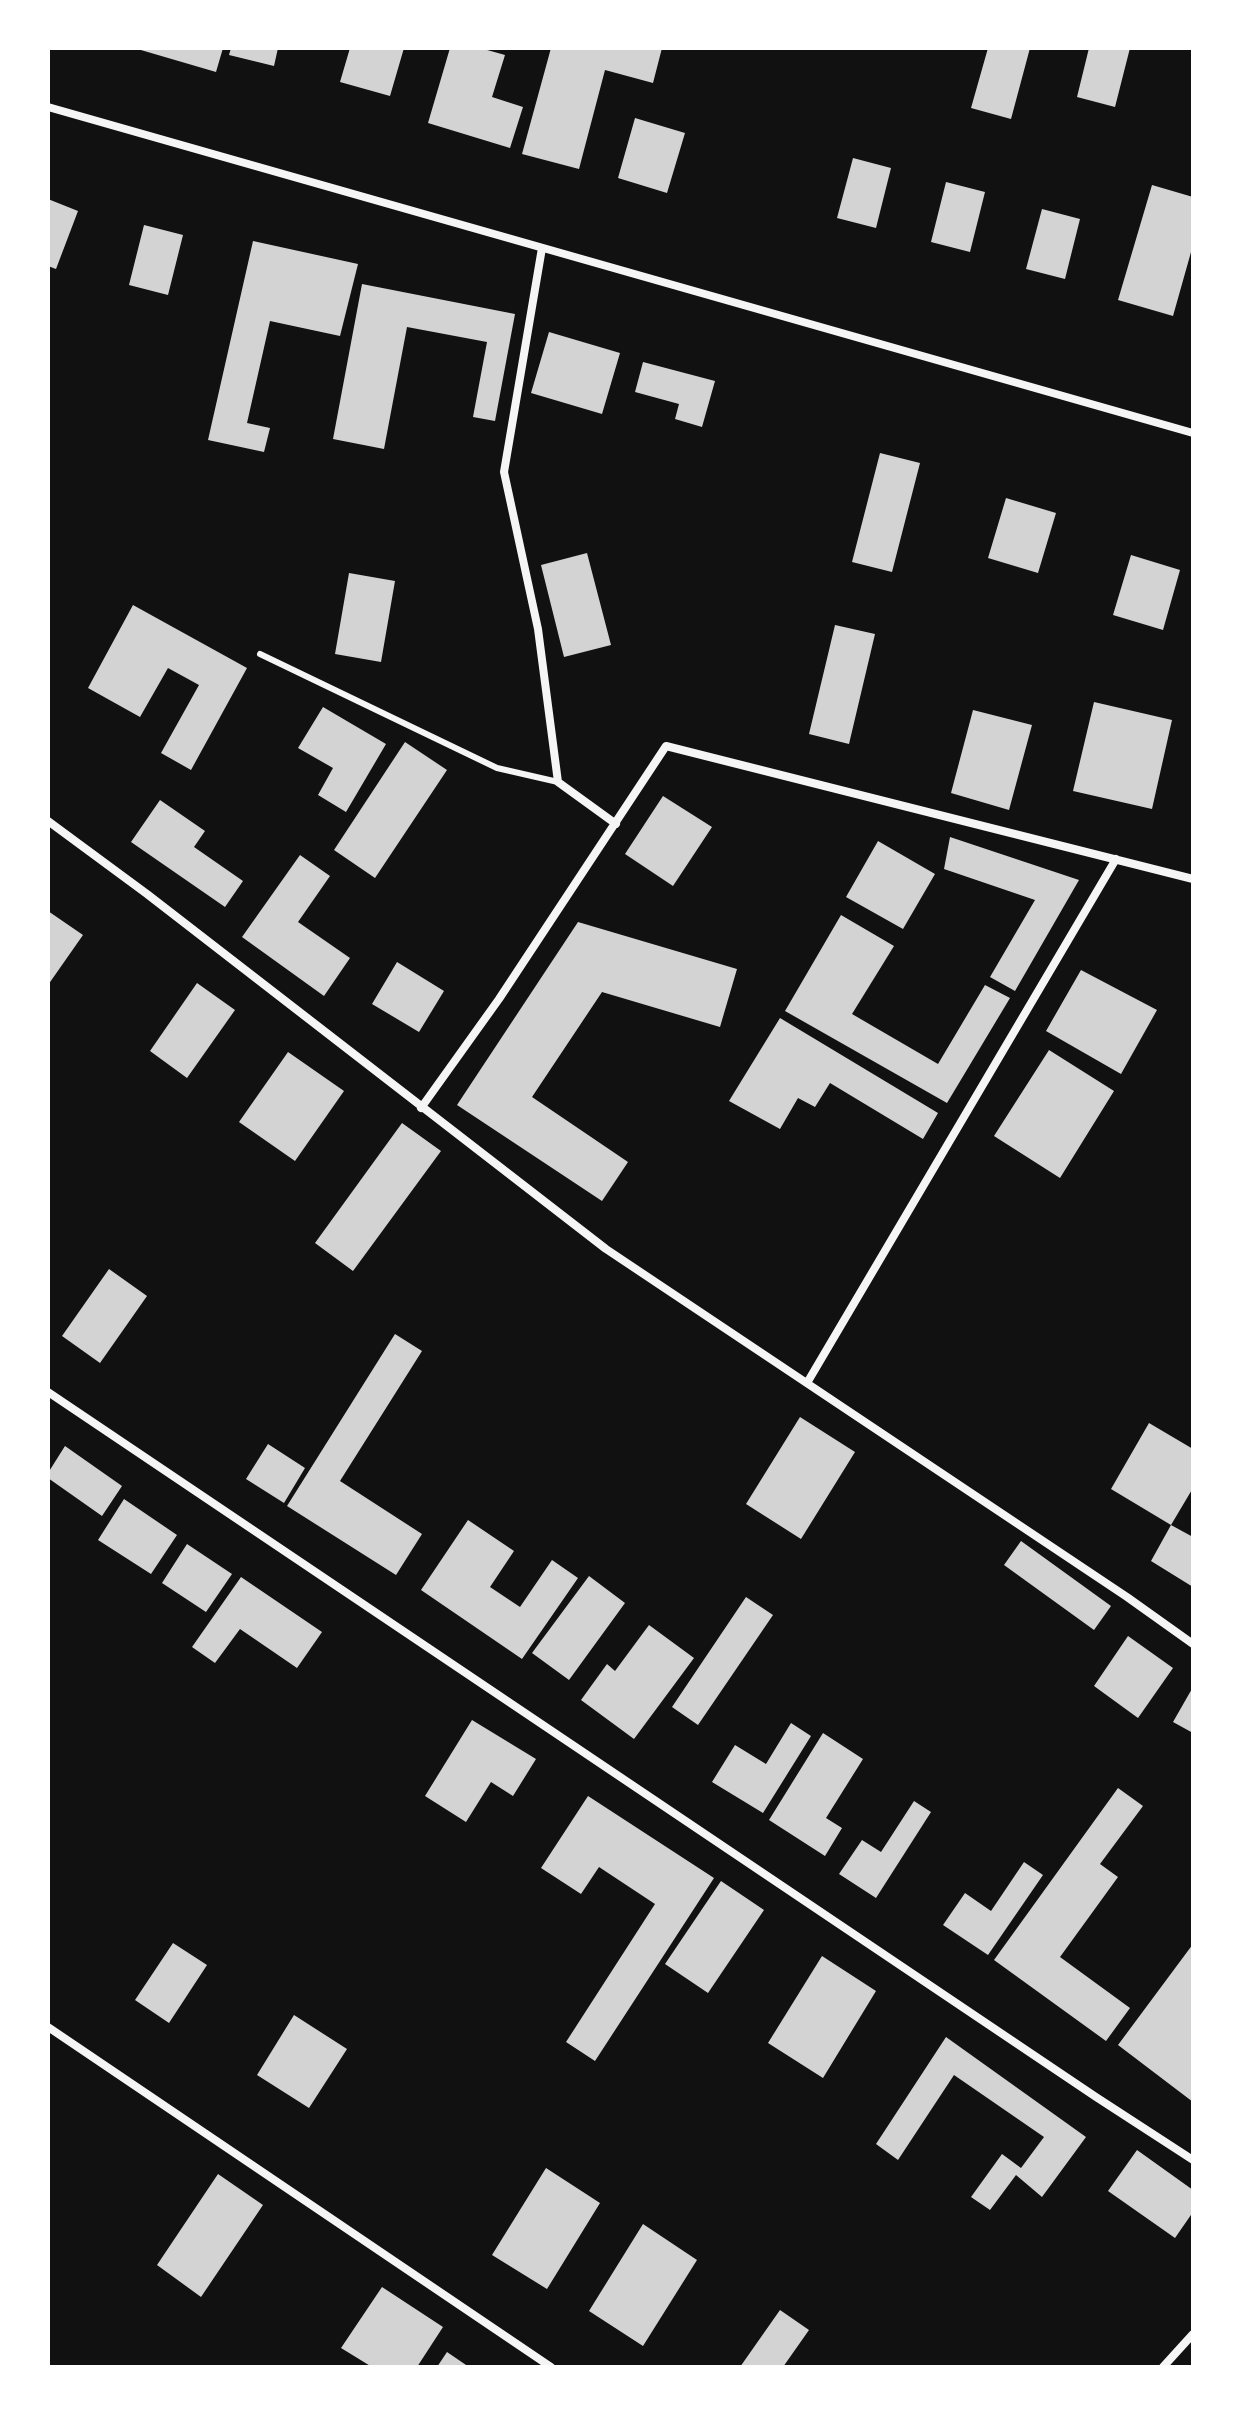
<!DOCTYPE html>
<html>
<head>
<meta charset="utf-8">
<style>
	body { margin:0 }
	#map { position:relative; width:1241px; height:2415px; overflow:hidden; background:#111; font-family:"Times New Roman",serif }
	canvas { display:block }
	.frame { position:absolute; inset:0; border:50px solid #fff; pointer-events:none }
</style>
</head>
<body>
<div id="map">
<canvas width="1241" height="2415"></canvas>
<div class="frame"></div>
</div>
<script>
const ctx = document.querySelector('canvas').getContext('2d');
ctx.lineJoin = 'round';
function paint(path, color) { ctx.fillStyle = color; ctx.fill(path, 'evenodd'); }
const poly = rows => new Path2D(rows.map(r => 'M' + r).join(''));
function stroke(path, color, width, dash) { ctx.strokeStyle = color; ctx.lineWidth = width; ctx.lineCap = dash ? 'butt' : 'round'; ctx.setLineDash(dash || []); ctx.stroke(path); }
paint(poly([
	[134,48,223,48,216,72],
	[231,48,278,48,274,66,229,55],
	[350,48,404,48,390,96,340,82],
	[450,48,480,48,505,55,492,97,523,107,510,148,428,123],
	[551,48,662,48,653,83,605,70,579,169,522,154],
	[988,48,1030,48,1011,119,971,108],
	[1089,48,1130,48,1115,107,1077,97],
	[635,118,685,133,667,193,618,178],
	[853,158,891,168,876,228,837,218],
	[946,182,985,192,970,252,931,242],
	[1152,185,1193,197,1193,245,1173,316,1118,300],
	[48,199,78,211,56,269,48,266],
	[1042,209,1080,219,1065,279,1026,269],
	[144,225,183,235,168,295,129,285],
	[253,241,358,264,340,336,270,321,247,423,270,428,264,452,208,440],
	[362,284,515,314,495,421,473,417,487,342,407,327,384,449,333,439],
	[549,332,620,353,602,414,531,393],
	[643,362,715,381,702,427,675,419,679,404,635,392],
	[880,453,920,463,892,572,852,562],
	[1006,498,1056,513,1038,573,988,558],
	[587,553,611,645,564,657,541,565],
	[1131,555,1180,570,1163,630,1113,615],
	[349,573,395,581,381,662,335,654],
	[133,605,247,668,191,770,161,753,199,685,168,668,140,717,88,688],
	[835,625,875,634,849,744,809,734],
	[1094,702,1172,720,1152,809,1073,791],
	[323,707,386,744,346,812,318,795,333,768,298,748],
	[973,710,1032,725,1009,810,951,793],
	[405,742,447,770,375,878,334,850],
	[663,796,712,827,673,886,625,854],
	[160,800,205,831,194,847,243,881,225,907,131,842],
	[950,837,1079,880,1015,991,990,977,1035,900,944,869],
	[878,841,935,874,903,929,846,897],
	[300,855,330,876,298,922,350,958,324,996,242,937],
	[48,911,83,935,48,985],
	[841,915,894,946,852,1014,938,1064,985,985,1010,998,947,1103,785,1011],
	[578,922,737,969,720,1027,602,992,532,1097,628,1162,602,1201,457,1105],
	[397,962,444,991,419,1032,372,1004],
	[1081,970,1157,1010,1121,1074,1046,1031],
	[197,983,235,1010,187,1078,150,1051],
	[780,1018,938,1113,923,1139,830,1083,815,1107,798,1098,780,1129,729,1101],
	[1049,1050,1114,1091,1060,1178,994,1136],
	[288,1052,344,1091,295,1161,239,1122],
	[402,1123,441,1151,353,1271,315,1243],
	[109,1269,147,1296,100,1363,62,1336],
	[395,1334,422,1351,340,1481,422,1534,396,1575,287,1506],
	[800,1417,855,1452,801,1539,746,1504],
	[1149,1423,1193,1449,1193,1488,1171,1525,1111,1489],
	[268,1444,305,1468,284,1503,246,1479],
	[65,1446,122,1486,102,1516,48,1478,48,1473],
	[124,1499,177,1535,151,1574,98,1540],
	[468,1520,514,1551,490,1587,520,1607,552,1560,578,1578,522,1659,421,1590],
	[1171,1525,1193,1537,1193,1587,1151,1561],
	[1021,1541,1111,1606,1094,1630,1004,1565],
	[187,1544,232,1574,206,1612,162,1583],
	[589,1576,625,1603,569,1680,532,1653],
	[241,1577,322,1632,297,1668,240,1629,215,1663,192,1647],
	[746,1597,773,1615,698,1725,672,1707],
	[649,1625,694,1658,634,1739,581,1700,607,1664,615,1671],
	[1128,1636,1173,1668,1138,1718,1094,1686],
	[1193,1687,1193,1733,1173,1722],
	[472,1720,536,1759,513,1796,491,1782,466,1822,425,1796],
	[791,1723,811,1736,763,1813,712,1782,735,1745,766,1764],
	[823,1733,863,1759,826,1818,842,1828,825,1856,769,1820],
	[1118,1788,1143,1806,1100,1864,1118,1877,1060,1957,1130,2008,1106,2041,994,1960],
	[588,1796,714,1878,595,2061,566,2042,655,1904,599,1867,581,1894,541,1868],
	[914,1801,931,1812,876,1898,839,1874,862,1840,881,1852],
	[1024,1862,1043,1875,988,1955,943,1925,965,1893,991,1911],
	[721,1881,764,1910,708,1993,665,1964],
	[173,1943,207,1965,169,2023,135,2000],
	[1193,1944,1193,2102,1118,2045],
	[822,1956,876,1991,823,2078,768,2043],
	[294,2015,347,2049,309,2108,257,2075],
	[946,2037,1086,2137,1042,2197,1016,2175,990,2210,971,2197,1002,2154,1021,2168,1044,2137,954,2075,898,2160,876,2144],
	[1137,2150,1193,2190,1193,2212,1175,2238,1108,2191],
	[546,2168,600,2203,547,2289,492,2255],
	[218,2174,263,2205,201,2297,157,2265],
	[643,2224,697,2260,643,2346,589,2311],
	[382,2287,443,2327,417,2367,372,2367,341,2348],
	[780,2310,809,2330,783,2367,740,2367],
	[447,2352,469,2367,437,2367]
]), '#d3d3d3');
stroke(poly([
	[260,654,497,768,558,782]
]), '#f5f5f5', 6);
stroke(poly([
	[48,107,1193,433],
	[542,248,504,472,538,629,558,782,616,824],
	[48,821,147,894,606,1249,1127,1597,1193,1644],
	[421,1108,499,999,666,746,1193,879],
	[807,1383,1116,859],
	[48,1392,1096,2097,1193,2160],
	[48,2027,551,2367],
	[1163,2367,1193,2334]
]), '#f5f5f5', 8);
</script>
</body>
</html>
